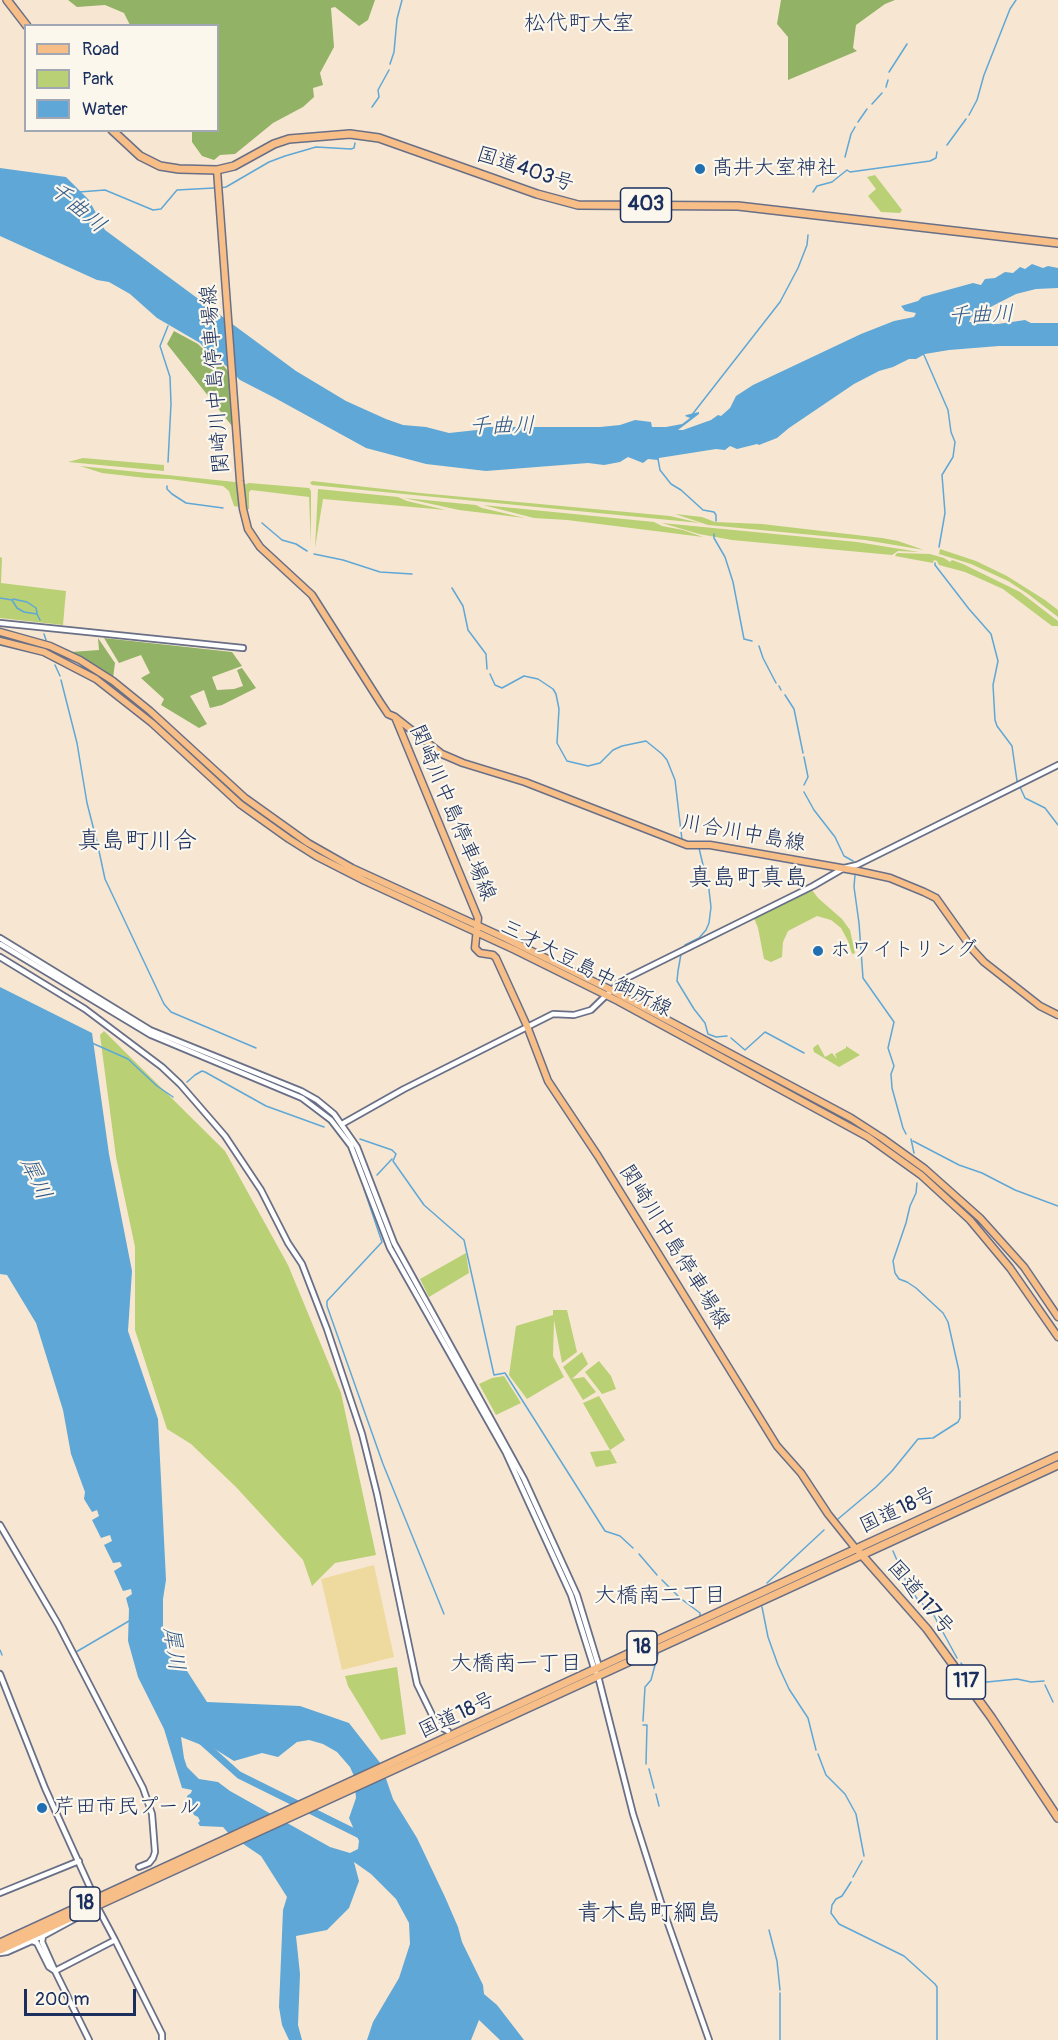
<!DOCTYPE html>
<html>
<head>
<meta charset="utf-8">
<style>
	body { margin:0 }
	#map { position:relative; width:1058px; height:2040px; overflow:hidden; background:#f7e7d2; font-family:Pangolin,sans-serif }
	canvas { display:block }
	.legend { position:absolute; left:24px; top:24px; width:195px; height:108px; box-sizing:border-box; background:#fbf7ec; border:2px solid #a1a7b3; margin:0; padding:8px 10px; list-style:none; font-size:18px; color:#1b2f5e }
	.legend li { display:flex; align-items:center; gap:12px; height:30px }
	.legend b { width:30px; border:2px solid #a1a7b3 }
	.scale { position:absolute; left:24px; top:1989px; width:112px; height:27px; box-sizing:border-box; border:3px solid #1b2f5e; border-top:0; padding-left:8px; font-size:18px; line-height:21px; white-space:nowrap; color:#1b2f5e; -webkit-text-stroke:4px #fbf7ec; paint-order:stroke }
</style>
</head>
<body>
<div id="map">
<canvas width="1058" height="2040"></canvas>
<ul class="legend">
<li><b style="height:8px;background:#f7be87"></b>Road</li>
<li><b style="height:16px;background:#b9d075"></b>Park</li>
<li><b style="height:16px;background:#5fa7d6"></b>Water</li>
</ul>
<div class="scale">200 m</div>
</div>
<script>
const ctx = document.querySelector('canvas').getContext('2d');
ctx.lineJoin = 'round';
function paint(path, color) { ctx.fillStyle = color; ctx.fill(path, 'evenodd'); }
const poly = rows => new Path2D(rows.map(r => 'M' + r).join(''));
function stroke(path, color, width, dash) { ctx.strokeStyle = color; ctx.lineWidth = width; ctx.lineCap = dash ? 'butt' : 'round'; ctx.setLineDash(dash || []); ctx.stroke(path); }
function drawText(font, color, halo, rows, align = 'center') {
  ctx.font = font + ' Pangolin,"Klee One",sans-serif'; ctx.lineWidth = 4.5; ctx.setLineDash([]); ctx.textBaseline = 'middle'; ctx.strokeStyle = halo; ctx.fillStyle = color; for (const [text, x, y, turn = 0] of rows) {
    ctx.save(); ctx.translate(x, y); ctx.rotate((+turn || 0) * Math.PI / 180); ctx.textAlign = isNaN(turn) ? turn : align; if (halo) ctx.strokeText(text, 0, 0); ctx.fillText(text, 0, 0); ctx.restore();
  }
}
paint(poly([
	[875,175,902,210,900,213,881,212,868,196,876,189,867,177],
	[83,458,164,465,164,471,68,462],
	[80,466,235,482,237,484,239,507,234,506,229,491,223,486,170,479,146,478,102,473],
	[312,481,420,493,670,516,700,523,312,485,310,483],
	[249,483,309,488,311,491,311,544,309,497,251,490,249,492,249,509,245,510,243,485],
	[318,489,398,497,407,501,446,510,323,499,315,548],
	[404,498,476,505,482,508,525,518,459,510],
	[483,505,654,522,662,526,683,530,703,537,567,520,534,518],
	[675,514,702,517,715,522,762,524,882,538,898,541,924,550,865,540,708,525],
	[662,523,857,542,919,552,898,551,892,555,732,540,699,534],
	[940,549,976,561,1007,576,1045,600,1058,610,1058,617,1028,594,1008,581,971,564,939,554],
	[897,553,930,554,944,558,950,562,952,560,963,564,1020,592,1054,618,1058,621,1058,626,1052,626,1003,589,965,572,939,565,937,561,934,560,933,563,895,556],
	[0,557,2,558,1,583,66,591,63,625,0,618],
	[812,890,818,898,842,919,850,930,855,953,852,954,848,941,841,928,831,920,817,916,788,931,783,942,782,957,771,962,764,959,758,928,754,918],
	[104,1031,225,1151,288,1265,341,1393,376,1555,335,1563,312,1586,303,1560,236,1487,191,1444,167,1429,135,1330,135,1247,116,1157,100,1035],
	[818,1044,825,1057,832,1053,837,1059,835,1054,846,1048,846,1046,860,1055,839,1067,814,1052,813,1048],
	[466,1253,469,1273,429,1297,420,1279],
	[553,1310,567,1310,577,1352,562,1363,554,1320,553,1356,564,1377,527,1399,509,1375,516,1326,553,1315],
	[582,1352,588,1364,572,1379,584,1377,596,1392,583,1400,563,1367],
	[599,1361,611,1376,616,1389,602,1394,585,1372],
	[504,1376,521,1403,496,1415,479,1384,492,1378],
	[599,1396,625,1440,610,1450,617,1463,596,1467,590,1452,610,1450,583,1403],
	[397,1667,406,1734,381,1740,348,1686,345,1676]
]), '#b9d075');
paint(poly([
	[68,0,375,0,368,20,359,26,335,7,331,8,334,47,320,73,323,85,313,88,314,97,303,107,273,123,235,154,220,155,214,160,202,156,192,142,192,131,218,130,218,26,130,25,124,13,105,5,77,7],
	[781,0,895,0,885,4,856,25,853,48,857,51,788,80,788,37,777,24],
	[174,331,198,344,219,365,222,364,229,372,232,426,167,344],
	[98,638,115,663,113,678,71,652,99,650],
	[104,638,232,652,242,666,212,677,217,690,234,689,243,686,237,670,242,668,256,688,222,705,210,708,204,690,190,696,207,724,199,728,161,705,164,699,141,678,150,673,141,655,119,663]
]), '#92b266');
paint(poly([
	[374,1565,394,1657,342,1670,321,1579]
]), '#eeda9e');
paint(poly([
	[0,168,66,177,89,200,105,230,296,371,346,401,386,419,403,425,426,427,449,433,477,430,488,427,600,427,620,425,635,420,651,422,652,427,666,427,682,424,690,418,685,416,686,415,699,412,699,414,678,430,683,430,711,420,718,415,721,416,730,408,736,396,753,385,861,334,894,321,914,317,916,313,905,311,901,306,918,301,922,297,973,283,981,285,985,279,995,278,1005,272,1013,273,1020,267,1025,269,1032,264,1043,268,1048,266,1058,268,1058,288,1036,289,1016,294,971,317,969,322,998,324,1025,320,1031,323,1058,323,1058,346,999,346,949,350,925,354,916,359,909,359,893,367,879,371,854,384,789,428,777,438,759,445,757,444,737,449,730,446,725,450,716,449,659,458,658,460,648,459,643,463,628,457,620,462,604,465,588,463,486,471,426,464,366,448,275,398,240,380,222,362,216,361,200,343,157,318,130,294,109,282,97,280,0,236],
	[0,987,92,1033,109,1154,132,1271,128,1331,158,1419,166,1580,163,1599,163,1631,173,1662,187,1671,207,1702,300,1706,349,1723,381,1764,393,1799,417,1838,445,1897,458,1927,462,1942,483,1985,484,1994,497,2005,524,2040,500,2040,479,2020,471,2040,367,2040,373,2022,399,1978,410,1944,409,1923,396,1899,371,1874,354,1862,359,1881,349,1908,327,1930,296,1936,300,1974,298,2025,302,2040,289,2040,282,2025,279,2007,283,1910,287,1897,261,1856,230,1835,223,1827,200,1826,198,1823,200,1821,198,1817,194,1815,189,1804,187,1796,191,1793,192,1790,182,1788,164,1729,138,1677,128,1641,129,1609,126,1598,132,1594,131,1589,123,1591,114,1571,122,1566,120,1562,113,1563,104,1545,112,1541,110,1535,101,1538,92,1520,99,1516,97,1510,92,1512,84,1499,85,1492,71,1454,63,1410,36,1323,7,1275,0,1274],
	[181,1737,204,1746,210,1746,234,1761,262,1753,278,1757,297,1742,309,1740,323,1744,337,1752,350,1767,354,1776,356,1798,349,1818,359,1841,358,1849,350,1853,330,1847,230,1791,218,1782,199,1779,187,1767,184,1758]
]), '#5fa7d6');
stroke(poly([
	[390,64,394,52,397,19,402,0],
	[889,72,907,44],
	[886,87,888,80],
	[872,104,882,93],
	[372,107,379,97,378,90,389,70],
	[969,115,977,100,984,75,1010,9,1016,0],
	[858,122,867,109],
	[947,145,966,119],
	[845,157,851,134,855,127],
	[219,188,226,187,269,162,285,156,316,147,351,149,354,148,355,143],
	[79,192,105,190,153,210,161,209,177,190,214,188],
	[813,192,817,186,832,182,847,170,850,172,930,161,936,158,937,152],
	[924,355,948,410,951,432,955,442,953,457,942,475,945,513,939,547],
	[691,416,780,302,798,268,807,245,808,235],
	[658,459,660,470,671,484,681,490,703,510,714,512,716,515,716,521],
	[168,462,171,404,170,377,160,346,168,326],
	[167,486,167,489,172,494,186,503,223,508],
	[262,523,282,540,296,544,307,551],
	[714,534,714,538,725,557,733,582,744,639,752,641],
	[314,554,343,560,380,572,412,574],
	[935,563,935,565,969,609,991,634,998,661,993,685,995,720,997,726,1012,746,1017,781],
	[452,588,463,606,468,630,486,654,487,669],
	[0,598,12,600,17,608,24,612,37,614,40,620],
	[13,599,27,602,36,608,37,613],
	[44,634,46,640],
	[759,646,763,658,776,683],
	[55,665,60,676],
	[490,674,495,685,502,688,524,676,538,679,553,689,556,694,559,709,557,743,567,761,588,766,600,763,613,750,622,746,646,741,662,754,667,760,675,780,682,840],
	[61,680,77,743,87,803,97,842],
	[779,686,781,690],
	[785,695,794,709,803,753],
	[804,757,808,777,804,785],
	[1020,787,1025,798,1045,808,1058,825],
	[804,792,814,810,835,837,844,856,853,861],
	[99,851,105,879,164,1004,171,1012,256,1048],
	[855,875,854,887,859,923,863,978,894,1022,888,1048,894,1066,891,1074,892,1088,903,1128,906,1134],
	[685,945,699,938,706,930,709,923,711,907,709,890,699,848,685,848],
	[681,954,678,971,677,981,680,986,694,1009,705,1023,708,1034,716,1037,727,1036],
	[731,1038,745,1050,765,1032,804,1053],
	[92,1043,128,1059,157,1086,173,1097],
	[187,1082,195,1075,202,1071,205,1072,266,1106,324,1127],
	[360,1139,392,1150,396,1154,393,1161,424,1205,464,1240,494,1375,505,1373,605,1531,620,1536,633,1548],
	[911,1139,914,1153],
	[913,1141,959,1165,982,1173,1015,1190,1058,1206],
	[377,1175,392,1159],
	[917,1183,916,1193,910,1206,906,1223,893,1261,895,1273,899,1279,907,1282,916,1288,943,1313,948,1322,959,1371,960,1397],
	[364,1189,382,1242,327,1301,327,1306,383,1464,444,1614],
	[838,1519,876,1487,892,1471,918,1439,933,1438,958,1422,960,1418,960,1401],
	[893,1551,908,1586,918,1600,932,1612,957,1658],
	[639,1554,657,1575],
	[662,1580,680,1598,700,1613,700,1617],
	[767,1583,824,1530],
	[762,1607,768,1637,778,1665,789,1689,808,1718,816,1750],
	[0,1650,2,1655],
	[76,1652,129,1621],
	[961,1663,973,1681,987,1682,1017,1679,1031,1682,1044,1681],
	[1045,1685,1053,1702],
	[9,1702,26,1746],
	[643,1721,645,1687,651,1680,658,1654],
	[643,1725,647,1725,646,1764],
	[818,1754,826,1775,845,1794,856,1814,864,1856],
	[649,1769,654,1788],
	[656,1794,659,1806],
	[853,1877,862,1861],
	[851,1882,842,1896,836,1899,832,1905,831,1913,839,1924,904,1956,935,1984,937,1987,937,2040],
	[769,1930,777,1961,780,1990],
	[780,2040,780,1993]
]), '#5fa7d6', 1.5);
stroke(poly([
	[200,1740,239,1775,362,1836]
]), '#5fa7d6', 7);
const minor = poly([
	[0,623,243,648],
	[0,938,150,1030,301,1091,317,1100,334,1114,357,1147,394,1243,524,1479,577,1595,599,1667],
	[0,944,151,1035,302,1098,331,1120,351,1146,390,1248,506,1453,571,1595,594,1668,598,1676,633,1814,665,1915,709,2040],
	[0,957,85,1009,162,1067,180,1084,225,1136,261,1190,288,1243,302,1264,327,1329,362,1434,377,1494,417,1684,437,1725,448,1731],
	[342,1124,404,1089,553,1014,574,1015,591,1010,621,981,629,977,813,886,844,868,857,865,1058,765],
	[0,1525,58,1624,143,1788,152,1814,155,1852,153,1858,149,1863,139,1867],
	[0,1674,45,1788,93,1894],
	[0,1893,79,1861],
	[43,1936,42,1942,55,1971,89,2040],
	[115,1940,162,2034,162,2040],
	[32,1941,37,1943,49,1967,55,1971],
	[0,1953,7,1952,43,1936,78,1917],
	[55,1971,115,1940,99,1910]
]);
const major = poly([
	[217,170,240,481,243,509,248,529,260,547,312,595,380,702,388,714,395,717,478,918,475,948,480,953,493,955,496,958,527,1026,548,1081,598,1156,777,1446,801,1473,828,1514,856,1549],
	[0,632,50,646,80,660,113,681,150,711,245,798,308,843,352,868,505,938,611,990,851,1118,882,1138,925,1169,980,1218,1024,1267,1058,1317],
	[0,641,44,652,96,679,152,723,240,804,289,839,316,856,365,881,515,950,618,1001,868,1137,921,1175,970,1220,1010,1268,1058,1337],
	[395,717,442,754,463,763,525,782,687,845,710,845,858,871,890,878,924,892,936,898,973,950,984,962,1040,1006,1058,1015]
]);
const highway = poly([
	[7,0,27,26],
	[112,130,140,156,160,166,179,169,217,170,234,166,274,144,289,139,350,134,379,138,537,194,578,205,738,206,1058,243],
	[860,1553,927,1629,991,1717,1058,1818],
	[0,1943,1058,1456],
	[0,1950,1058,1465]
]);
stroke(minor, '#686f87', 8);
stroke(major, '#686f87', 9);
stroke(highway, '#686f87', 10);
stroke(minor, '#fff', 4.5);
stroke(major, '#f7be87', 6);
stroke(highway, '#f7be87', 7);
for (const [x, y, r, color] of [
	[700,169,6,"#1f6fb2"],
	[818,951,6,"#1f6fb2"],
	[42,1808,6,"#1f6fb2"]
]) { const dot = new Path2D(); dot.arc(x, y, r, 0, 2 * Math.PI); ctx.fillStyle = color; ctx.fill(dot); stroke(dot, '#fbf7ec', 2); }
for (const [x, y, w] of [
	[646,205,51],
	[642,1648,30],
	[966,1682,39],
	[85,1904,30]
]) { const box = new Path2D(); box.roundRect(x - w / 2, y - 17, w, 34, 4.5); ctx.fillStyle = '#fbf7ec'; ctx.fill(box); stroke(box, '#1b2f5e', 1.5); }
drawText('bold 20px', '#1b2f5e', null, [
	["403",646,205],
	["18",642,1648],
	["117",966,1682],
	["18",85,1904]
]);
drawText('21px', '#1b2f5e', '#fbf7ec', [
	["髙井大室神社",712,169],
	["ホワイトリング",830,951],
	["芹田市民プール",54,1808]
], 'left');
drawText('21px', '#1b2f5e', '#fbf7ec', [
	["国道403号",525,170,18],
	["関崎川中島停車場線",216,379,-94],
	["関崎川中島停車場線",452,813,67],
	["川合川中島線",743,834,10],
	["三才大豆島中御所線",586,969,27],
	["関崎川中島停車場線",674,1247,58],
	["国道18号",898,1511,-25],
	["国道117号",920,1598,50],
	["国道18号",457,1716,-25]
]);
drawText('22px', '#1b2f5e', '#fbf7ec', [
	["松代町大室",579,24],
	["大橋南二丁目",660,1596],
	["大橋南一丁目",516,1664]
]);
drawText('italic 22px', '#335988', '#fbf7ec', [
	["千曲川",77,208,40],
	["千曲川",981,316,-2],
	["千曲川",502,427,-1],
	["犀川",35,1179,65],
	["犀川",173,1649,82]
]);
drawText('24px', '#1b2f5e', '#fbf7ec', [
	["真島町川合",137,842],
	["真島町真島",748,879],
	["青木島町綱島",649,1914]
]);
</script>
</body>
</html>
